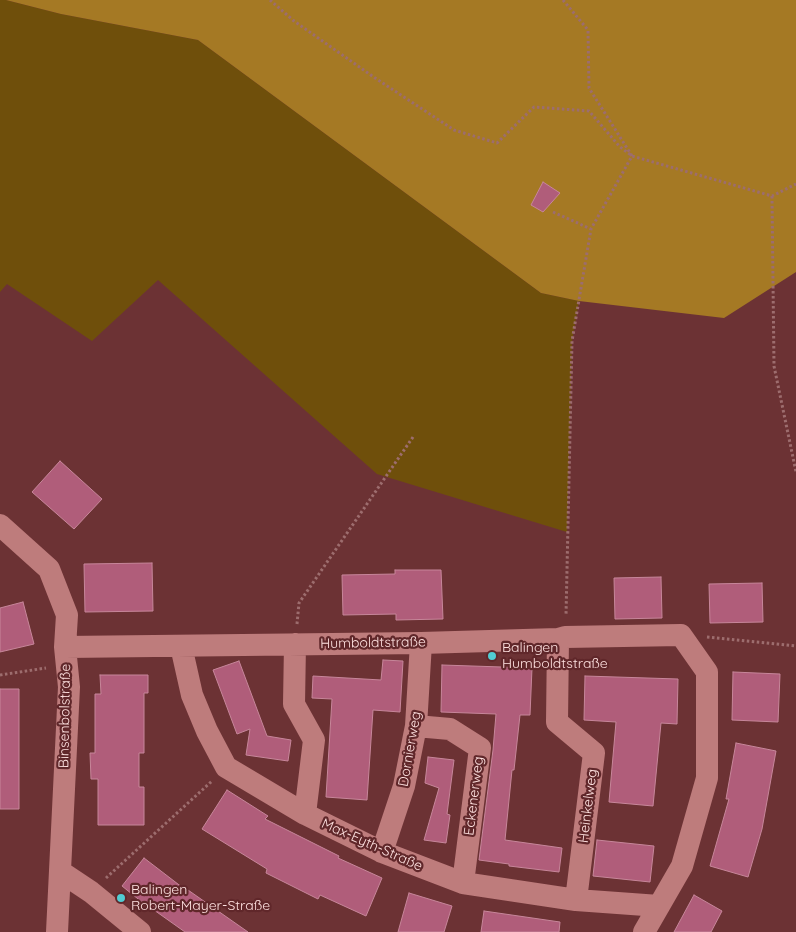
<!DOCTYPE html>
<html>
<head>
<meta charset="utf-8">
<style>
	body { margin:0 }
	canvas { display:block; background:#6c3234 }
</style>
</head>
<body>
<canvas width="796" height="932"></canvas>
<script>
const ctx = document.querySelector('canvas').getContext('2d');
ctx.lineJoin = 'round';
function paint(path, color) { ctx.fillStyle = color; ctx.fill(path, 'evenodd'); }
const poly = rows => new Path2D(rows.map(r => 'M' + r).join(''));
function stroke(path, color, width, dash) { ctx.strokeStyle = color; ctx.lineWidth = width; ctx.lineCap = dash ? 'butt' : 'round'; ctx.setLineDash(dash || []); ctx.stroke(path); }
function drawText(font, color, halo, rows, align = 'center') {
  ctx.font = font + ' Quicksand,sans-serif'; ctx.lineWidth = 4.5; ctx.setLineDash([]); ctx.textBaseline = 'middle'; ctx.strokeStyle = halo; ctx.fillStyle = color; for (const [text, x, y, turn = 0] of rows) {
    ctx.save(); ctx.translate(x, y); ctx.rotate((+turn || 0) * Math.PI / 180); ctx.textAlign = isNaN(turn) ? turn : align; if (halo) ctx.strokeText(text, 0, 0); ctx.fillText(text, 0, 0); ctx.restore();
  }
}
paint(poly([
	[0,0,6,0,61,14,198,40,541,293,579,301,572,341,567,532,377,474,158,280,92,341,7,284,0,292]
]), '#6f4f0b');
paint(poly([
	[6,0,796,0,796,272,724,318,579,301,541,293,198,40,61,14]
]), '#a57924');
const building = poly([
	[543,182,560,193,543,212,531,205,543,182],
	[60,461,102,499,74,529,32,492,60,461],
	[152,563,153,611,85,612,84,564,152,563],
	[395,570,441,570,443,619,396,620,396,614,343,615,342,575,395,574,395,570],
	[661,577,662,618,615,619,614,578,661,577],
	[762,583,763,622,710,623,709,584,762,583],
	[23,602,34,644,0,652,0,608,23,602],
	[383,660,403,661,400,712,373,710,367,800,326,797,332,699,312,698,313,676,381,680,383,660],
	[239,661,267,736,291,740,288,761,246,755,250,729,237,734,213,670,239,661],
	[442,665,532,668,530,715,520,715,514,770,512,770,505,840,562,848,559,872,509,866,509,864,479,860,493,750,496,714,441,712,442,665],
	[733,672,780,674,778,722,732,720,733,672],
	[100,675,148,675,148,693,144,693,144,753,139,753,139,787,144,787,144,825,98,825,98,779,91,779,90,753,95,753,95,694,101,694,100,675],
	[585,676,678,679,677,724,661,723,653,806,609,802,616,722,584,720,585,676],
	[0,689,19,689,19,809,0,809,0,689],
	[736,743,776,751,762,829,748,877,710,866,729,799,726,799,736,743],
	[428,757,454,760,447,814,450,815,446,843,424,840,439,788,425,783,428,757],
	[227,790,268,816,265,819,339,856,338,858,382,878,366,916,320,895,318,899,266,873,267,869,202,829,227,790],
	[597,840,654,846,650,882,593,876,597,840],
	[144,858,187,891,188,890,248,932,185,932,154,910,153,911,122,886,144,858],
	[409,893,452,906,444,932,398,932,409,893],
	[694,895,722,911,711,932,674,932,694,895],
	[484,911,560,922,559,932,481,932,484,911]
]);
paint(building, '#b05d7a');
stroke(building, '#c7869a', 1);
stroke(poly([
	[270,0,294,21,375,78,454,130,497,143,534,107,589,111,620,147,632,156,772,196,796,184],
	[563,0,588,30,589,88,632,156,591,229,572,341,566,616],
	[772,196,774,366,796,472],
	[553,212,591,229],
	[297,624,299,603,413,437],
	[707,637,796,646],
	[0,675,46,668],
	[106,878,212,781]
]), '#9d6d6e', 3, [2.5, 2.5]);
stroke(poly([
	[0,525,49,569,67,615,65,647,69,687,57,932],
	[558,639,557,722,594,753,576,900],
	[295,644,294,704,314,740,305,814],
	[181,646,192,695,207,731,226,767,305,814,382,852,463,883,576,900,659,906],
	[65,647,421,643,558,639,565,637,681,635,707,672,707,778,682,866,644,932],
	[416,726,450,729,480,748,463,883],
	[382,852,404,786,416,726,421,643],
	[61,872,91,892,140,932]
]), '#be7c7c', 22);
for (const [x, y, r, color] of [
	[492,656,5,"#51ccd2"],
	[121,898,5,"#51ccd2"]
]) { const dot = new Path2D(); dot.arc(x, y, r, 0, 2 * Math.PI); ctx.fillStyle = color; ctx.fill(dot); stroke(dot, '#60272a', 2); }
drawText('14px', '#fee1e0', '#60272a', [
	["Humboldtstraße",373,643,-1],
	["Binsenbolstraße",65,716,-89],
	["Dornierweg",410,749,-80],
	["Eckenerweg",474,796,-83],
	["Heinkelweg",588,806,-83],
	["Max-Eyth-Straße",372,845,24]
]);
drawText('14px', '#fee1e0', '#60272a', [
	["Balingen",502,648],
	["Humboldtstraße",502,664],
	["Balingen",131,890],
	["Robert-Mayer-Straße",131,906]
], 'left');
</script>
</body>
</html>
